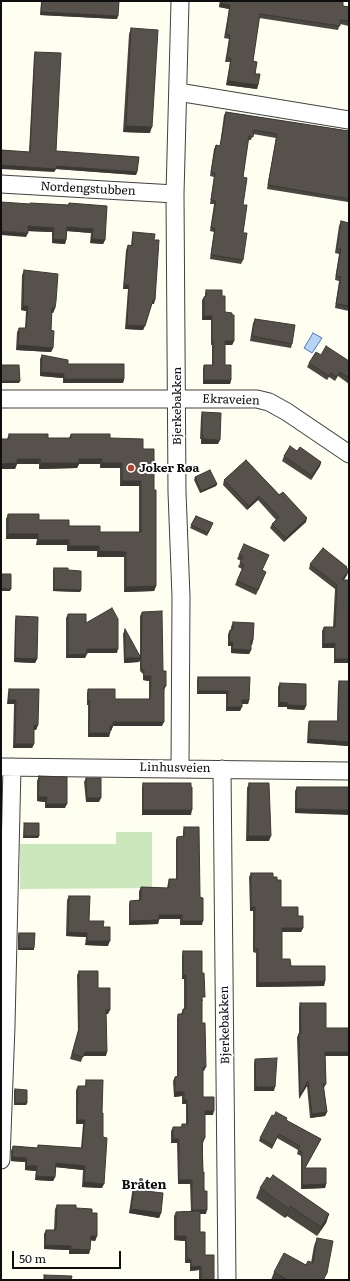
<!DOCTYPE html>
<html>
<head>
<meta charset="utf-8">
<style>
	body { margin:0 }
	#map { position:relative; width:350px; height:1281px; overflow:hidden; background:#fefef1; font-family:Literata,serif }
	canvas { display:block }
	.frame { position:absolute; inset:0; border:2px solid #0e0e0e; pointer-events:none }
	.scale { position:absolute; left:12px; top:1251px; width:109px; height:18px; box-sizing:border-box; border:2px solid #0e0e0e; border-top:0; padding-left:5px; font-size:12px; line-height:14px; white-space:nowrap; color:#0e0e0e; -webkit-text-stroke:3px #fff; paint-order:stroke }
</style>
</head>
<body>
<div id="map">
<canvas width="350" height="1281"></canvas>
<div class="frame"></div>
<div class="scale">50 m</div>
</div>
<script>
const ctx = document.querySelector('canvas').getContext('2d');
ctx.lineJoin = 'round';
function paint(path, color) { ctx.fillStyle = color; ctx.fill(path, 'evenodd'); }
const poly = rows => new Path2D(rows.map(r => 'M' + r).join(''));
function stroke(path, color, width, dash) { ctx.strokeStyle = color; ctx.lineWidth = width; ctx.lineCap = dash ? 'butt' : 'round'; ctx.setLineDash(dash || []); ctx.stroke(path); }
function drawText(font, color, halo, rows, align = 'center') {
  ctx.font = font + ' Literata,serif'; ctx.lineWidth = 4; ctx.setLineDash([]); ctx.textBaseline = 'middle'; ctx.strokeStyle = halo; ctx.fillStyle = color; for (const [text, x, y, turn = 0] of rows) {
    ctx.save(); ctx.translate(x, y); ctx.rotate((+turn || 0) * Math.PI / 180); ctx.textAlign = isNaN(turn) ? turn : align; if (halo) ctx.strokeText(text, 0, 0); ctx.fillText(text, 0, 0); ctx.restore();
  }
}
paint(poly([
	[116,832,152,832,152,888,20,889,20,844,116,844]
]), '#cbe7bc');
const water = poly([
	[313,333,322,338,312,353,304,348,313,333]
]);
paint(water, '#b9d3f2');
stroke(water, '#447bc5', 1);
const street = poly([
	[180,1,175,194,177,492,181,597,180,768],
	[178,92,349,120],
	[1,184,175,194],
	[1,399,257,399,269,402,287,412,349,454],
	[1,767,349,771],
	[222,769,227,1280],
	[1,1160,6,1026,12,767]
]);
stroke(street, '#414141', 19);
stroke(street, '#fff', 17);
paint(poly([
	[11,1,119,1,117,19,40,15,41,2],
	[220,1,343,1,343,6,349,7,349,26,340,24,338,30,259,18,253,61,258,85,257,89,226,85,230,62,225,62,229,39,224,38,229,9,219,7],
	[131,28,150,133,123,132,129,34],
	[35,52,56,151,137,172,136,175,56,169,54,172,29,152,34,55],
	[226,112,349,131,349,200,348,202,267,189,276,138,253,134,251,140,248,140,243,177,243,260,241,264,210,259,214,232,210,231,214,204,210,204,214,177,210,176,214,149,216,145,220,146,224,115],
	[69,203,105,240,103,244,90,243,91,233,67,231,66,240,65,244,52,243,52,232,28,231,26,237,29,204,68,205],
	[341,221,349,223,349,311,335,308,339,281,335,280,339,254,335,253,339,226],
	[133,232,154,304,152,304,143,330,125,329,128,289,123,289,126,250,128,245,131,246,132,236],
	[24,270,55,308,53,313,52,313,51,330,53,348,51,352,16,350,17,332,19,328,25,328,26,311,21,310,22,275],
	[206,290,222,296,225,312,234,341,232,345,225,345,225,365,231,380,230,384,203,384,203,369,204,365,212,365,212,345,211,345,211,320,202,320,202,300,204,297,205,296,205,294],
	[255,319,292,344,291,348,250,341,253,323],
	[42,355,68,364,124,379,123,383,63,383,63,378,40,376,40,359],
	[321,355,349,361,349,384,338,376,335,381,329,377,327,380,307,367,309,363],
	[202,412,218,444,201,444,201,439,200,439,201,417],
	[9,434,48,438,69,438,71,434,110,438,143,449,154,490,156,586,154,591,124,592,124,557,97,557,97,551,67,551,67,545,36,545,37,539,6,539,6,519,8,514,100,532,139,532,139,486,120,486,120,468,100,468,100,464,79,464,77,468,39,469,39,464,17,464,15,469,1,469,1,439,7,439],
	[284,456,321,462,320,466,311,480,282,461],
	[246,460,306,522,284,542,270,528,272,524,276,520,258,500,247,510,223,485,224,480],
	[195,477,217,484,216,486,200,493,194,480],
	[196,516,213,523,207,536,190,528],
	[239,555,267,559,262,570,266,572,256,595,235,585,242,569,238,567,241,561,237,559],
	[310,564,347,567,347,575,344,580,349,663,334,663,334,648,322,648,322,631,324,627,333,627,335,589,309,569],
	[54,568,68,570,81,590,80,592,53,591,53,570],
	[142,612,163,671,166,686,164,690,162,726,113,726,111,731,110,731,109,737,88,737,88,705,87,705,87,693,88,689,115,699,149,699,149,681,143,680,143,674,140,671,140,660,139,662,124,663,123,634,125,629,140,656,140,616],
	[68,614,86,623,117,653,87,653,85,658,66,658,66,618],
	[16,616,37,659,35,663,14,662,15,621],
	[233,622,253,640,252,645,251,645,251,650,249,654,231,653,231,646,228,646,228,634,230,630,231,630,231,627],
	[198,677,249,700,248,704,242,704,240,711,226,711,226,694,197,694,197,680],
	[339,681,349,681,349,746,307,743,308,725,309,721,337,721,338,685],
	[280,683,306,706,304,710,287,709,287,707,278,707,278,687],
	[9,689,38,725,36,730,34,730,34,744,32,748,13,748,14,704,7,704,8,693],
	[39,776,65,808,45,808,45,802,37,801,37,781],
	[86,778,99,802,86,802,84,782],
	[143,783,191,815,142,815,142,787],
	[249,783,269,841,246,841,247,788],
	[297,787,340,814,295,813,295,791],
	[24,823,39,836,38,838,23,838,24,825],
	[184,827,200,897,202,925,180,925,180,919,159,919,158,924,129,925,129,905,130,901,139,900,139,891,141,887,167,888,168,883,169,879,176,879,176,840,177,837,183,837,183,831],
	[251,873,273,877,277,880,281,907,298,916,303,928,301,932,282,932,282,959,291,966,325,981,324,986,256,987,256,953,253,952,253,911,250,911,249,877],
	[69,896,89,921,103,927,108,946,85,945,86,937,66,936,67,900],
	[19,933,34,948,34,950,18,950,18,935],
	[183,951,203,1001,202,1001,202,1023,204,1071,203,1071,203,1097,213,1115,205,1115,205,1138,203,1143,203,1172,206,1214,200,1214,200,1232,205,1255,214,1280,199,1280,199,1270,190,1271,190,1263,185,1263,185,1241,174,1240,174,1216,176,1212,191,1211,190,1184,178,1184,177,1143,171,1143,171,1131,173,1127,181,1127,182,1124,186,1124,186,1104,182,1104,182,1096,174,1097,173,1081,175,1077,177,1077,177,1018,178,1014,181,1014,183,1009,184,1009,184,979,182,979,182,955],
	[79,971,98,988,108,1014,106,1014,106,1056,83,1056,81,1062,70,1059,78,1032,77,975],
	[300,1003,326,1028,349,1028,349,1056,325,1056,326,1084,324,1088,327,1112,325,1116,310,1118,307,1086,299,1099,297,1037,299,1033,299,1008],
	[255,1059,274,1091,254,1091,254,1063],
	[86,1080,102,1113,102,1188,82,1187,83,1170,56,1167,55,1177,53,1181,35,1180,36,1171,25,1170,25,1162,11,1161,11,1151,13,1146,37,1148,38,1145,81,1148,83,1124,76,1124,76,1090,78,1086,85,1086],
	[15,1089,27,1103,26,1105,14,1105,14,1091],
	[286,1121,321,1139,319,1143,305,1168,326,1184,325,1188,301,1189,301,1156,297,1154,298,1150,277,1138,272,1149,259,1141,260,1138],
	[135,1182,146,1191,161,1213,159,1218,129,1213,133,1186],
	[260,1188,329,1214,326,1223,317,1236,287,1216,285,1218,256,1198],
	[57,1205,76,1208,92,1213,97,1236,95,1241,91,1240,89,1254,69,1254,69,1250,44,1249,44,1234,46,1230,54,1230,55,1209],
	[317,1238,325,1280,271,1280,274,1272,311,1263,314,1246]
]), '#4a4740');
paint(poly([
	[11,1,41,1,41,2],
	[220,3,230,5,229,9,219,7],
	[41,12,118,16,117,19,40,15],
	[228,81,258,85,257,89,226,85],
	[126,126,152,127,150,133,123,132],
	[1,165,56,166,137,172,136,175,56,169,54,172,1,169],
	[28,226,54,228,52,232,26,231],
	[67,227,93,229,91,233,66,231],
	[1,231,28,233,26,237,1,235],
	[53,239,66,240,65,244,52,243],
	[92,239,105,240,103,244,90,243],
	[124,285,129,285,128,289,123,289],
	[153,300,155,300,154,304,151,304],
	[23,306,28,306,26,311,21,310],
	[52,308,55,308,53,313,51,313],
	[204,316,212,316,211,320,202,320],
	[127,325,145,326,143,330,125,329],
	[225,341,234,341,232,345,224,345],
	[18,345,53,348,51,352,16,350],
	[41,372,64,374,63,378,40,376],
	[64,379,124,379,123,383,63,383],
	[204,380,231,380,230,384,203,384],
	[1,381,20,381,19,383,1,383],
	[203,439,220,440,218,444,201,444],
	[17,459,40,459,39,464,17,464,15,469,1,469,1,464],
	[79,459,102,459,100,464,79,464,77,468,39,469,41,463],
	[321,462,320,466,311,480,312,476],
	[102,463,122,463,120,468,100,468],
	[122,481,141,481,139,486,120,486],
	[217,484,216,486,200,493,201,491],
	[259,496,258,500,247,510,249,506],
	[307,518,306,522,284,542,286,538],
	[8,534,38,534,37,539,6,539],
	[38,540,69,540,67,545,36,545],
	[69,546,99,546,97,551,67,551],
	[99,551,126,552,124,557,97,557],
	[349,570,347,575,340,584,342,580],
	[156,586,154,591,124,592,126,587],
	[1,588,11,589,10,591,1,591],
	[54,589,81,590,80,592,53,591],
	[251,640,253,640,252,645,249,644],
	[229,642,233,642,231,646,228,646],
	[335,643,334,648,322,648,324,644],
	[87,649,118,649,117,653,85,653],
	[232,649,251,650,249,654,231,653],
	[87,654,85,658,66,658,68,655],
	[15,658,37,659,35,663,14,662],
	[125,658,141,658,139,662,124,663],
	[335,659,349,659,349,663,334,663],
	[144,676,151,676,149,681,143,680],
	[198,691,228,691,226,694,197,694],
	[9,700,16,700,14,704,7,704],
	[242,700,249,700,248,704,241,704],
	[88,701,90,701,88,705,87,705],
	[279,702,288,703,287,707,278,707],
	[288,705,306,706,304,710,287,709],
	[227,707,242,707,240,711,226,711],
	[113,722,164,722,162,726,111,726],
	[34,725,38,725,36,730,33,730],
	[110,726,113,726,111,731,109,731],
	[89,733,110,733,109,737,88,737],
	[309,739,349,742,349,746,307,743],
	[15,744,34,744,32,748,13,748],
	[38,797,47,797,45,802,37,801],
	[87,798,101,798,99,802,86,802],
	[46,804,67,804,65,808,45,808],
	[296,809,349,810,349,815,295,813],
	[143,810,192,810,191,815,142,815],
	[24,836,39,836,38,838,23,838],
	[248,836,271,836,269,841,246,841],
	[251,907,255,907,253,911,250,911],
	[159,915,182,915,180,919,158,919],
	[159,920,158,924,129,925,130,921],
	[182,921,203,921,202,925,180,925],
	[282,928,303,928,301,932,281,932],
	[68,932,87,933,86,937,66,936],
	[87,941,110,941,108,946,85,945],
	[19,948,34,948,34,950,18,950],
	[183,975,186,975,184,979,182,979],
	[325,981,324,986,256,987,258,983],
	[106,1010,110,1010,108,1014,105,1014],
	[85,1052,107,1052,106,1056,83,1056],
	[325,1052,349,1052,349,1056,323,1056],
	[203,1067,206,1067,204,1071,201,1071],
	[308,1081,307,1086,299,1099,300,1095],
	[256,1087,275,1087,274,1091,254,1091],
	[175,1092,184,1092,182,1096,174,1097],
	[184,1100,187,1100,186,1104,182,1104],
	[15,1103,27,1103,26,1105,14,1105],
	[205,1111,214,1111,213,1115,203,1115],
	[327,1112,325,1116,310,1118,312,1114],
	[77,1120,85,1120,83,1124,76,1124],
	[173,1139,179,1139,177,1143,171,1143],
	[12,1157,27,1158,25,1162,11,1161],
	[56,1163,85,1166,83,1170,54,1167],
	[26,1166,37,1166,36,1171,25,1170],
	[36,1176,55,1177,53,1181,35,1180],
	[179,1180,192,1180,190,1184,178,1184],
	[84,1182,104,1184,102,1188,82,1187],
	[326,1184,325,1188,301,1189,302,1185],
	[290,1206,287,1216,285,1218,289,1209],
	[131,1209,161,1213,159,1218,129,1213],
	[192,1210,207,1210,206,1214,191,1214],
	[329,1214,326,1223,317,1236,321,1227],
	[91,1236,97,1236,95,1241,89,1240],
	[176,1236,186,1236,185,1241,174,1240],
	[45,1245,71,1246,69,1250,44,1249],
	[71,1249,90,1250,89,1254,69,1254],
	[187,1259,191,1259,190,1263,185,1263],
	[201,1266,199,1270,190,1271,191,1267]
]), '#3c3934');
const building = poly([
	[42,1,119,1,118,16,41,12,42,1],
	[221,1,343,1,343,6,349,7,349,21,340,20,340,26,260,14,253,61,257,62,255,74,260,74,258,85,228,81,231,58,227,58,230,35,226,34,230,5,220,3,221,1],
	[131,28,158,30,152,127,126,126,131,28],
	[35,52,61,53,56,151,139,157,137,172,56,166,56,169,1,165,1,150,30,152,35,52],
	[226,112,349,131,349,199,268,185,277,134,254,130,253,137,249,136,243,177,247,178,243,205,247,205,243,233,247,233,243,260,211,255,215,228,211,228,216,201,211,200,215,173,211,172,216,145,220,146,226,112],
	[1,202,30,204,30,203,69,205,69,203,107,206,105,240,92,239,93,229,67,227,66,240,53,239,54,228,28,226,28,233,1,231,1,202],
	[341,221,349,223,349,306,336,304,341,277,336,276,341,249,337,249,341,221],
	[133,232,155,234,154,240,159,240,155,300,153,300,145,326,127,325,129,285,124,285,128,245,132,246,133,232],
	[24,270,58,274,56,301,55,308,52,308,51,330,54,331,53,348,18,345,19,328,26,328,28,306,23,306,24,270],
	[206,290,222,290,222,296,225,296,225,312,232,313,232,315,234,315,234,341,225,341,225,365,231,365,231,380,204,380,204,365,213,365,213,341,212,341,212,316,204,316,204,297,206,296,206,290],
	[255,319,295,325,292,344,252,336,255,319],
	[326,346,349,361,349,378,340,372,336,377,331,373,329,376,309,363,316,352,321,355,326,346],
	[42,355,68,360,68,364,124,364,124,379,64,379,64,374,41,372,42,355],
	[1,365,19,365,20,381,1,381,1,365],
	[202,412,221,413,220,440,203,439,203,435,202,435,202,412],
	[9,434,48,434,48,438,71,438,71,434,110,434,110,438,143,439,143,449,154,449,154,490,156,490,156,586,126,587,126,552,99,551,99,546,69,546,69,540,38,540,38,534,8,534,8,514,39,514,39,520,69,520,69,526,100,526,100,532,141,532,141,481,122,481,122,463,102,463,102,459,79,459,79,463,41,463,40,459,17,459,17,463,1,464,1,439,9,439,9,434],
	[290,446,297,451,300,447,321,462,312,476,284,456,290,446],
	[246,460,279,495,283,492,307,518,286,538,272,524,279,517,259,496,249,506,224,480,246,460],
	[210,470,217,484,201,491,195,477,210,470],
	[196,516,213,523,208,533,191,525,196,516],
	[244,544,269,555,262,570,266,572,258,590,237,581,244,565,240,563,243,556,239,555,244,544],
	[323,548,347,567,346,568,349,570,342,580,349,580,349,659,335,659,335,643,324,644,324,627,335,627,337,585,310,564,323,548],
	[54,568,68,568,68,570,81,571,81,590,54,589,54,568],
	[1,574,11,574,11,589,1,588,1,574],
	[112,608,118,619,118,649,87,649,87,654,68,655,68,614,86,614,86,623,112,608],
	[162,611,163,671,166,671,166,686,164,686,164,722,113,722,113,726,110,726,110,733,89,733,90,701,88,701,88,689,115,689,115,699,150,699,151,676,144,676,144,670,141,667,142,612,162,611],
	[16,616,38,617,37,659,15,658,16,616],
	[233,622,254,623,253,640,251,640,251,650,232,649,233,642,229,642,230,630,233,630,233,622],
	[125,629,141,658,125,658,125,629],
	[198,677,250,677,249,700,242,700,242,707,227,707,228,691,198,691,198,677],
	[339,681,349,681,349,742,309,739,309,721,338,721,339,681],
	[280,683,306,684,306,706,288,705,288,703,279,702,280,683],
	[9,689,39,689,38,725,34,725,34,744,15,744,16,700,9,700,9,689],
	[39,776,67,777,67,804,46,804,47,797,38,797,39,776],
	[86,778,101,778,101,798,87,798,86,778],
	[143,783,191,783,191,787,192,787,192,810,143,810,143,783],
	[249,783,269,783,271,836,248,836,249,783],
	[297,787,349,787,349,810,296,809,297,787],
	[24,823,39,823,39,836,24,836,24,823],
	[184,827,199,827,200,897,203,898,203,921,182,921,182,915,159,915,159,920,130,921,130,901,141,900,141,887,169,888,169,879,177,879,177,837,184,836,184,827],
	[251,873,273,873,273,877,277,877,277,880,281,880,281,907,298,907,298,916,303,916,303,928,282,928,282,959,290,959,291,966,325,966,325,981,258,983,258,949,254,948,255,907,251,907,251,873],
	[69,896,90,896,89,921,104,921,103,927,110,927,110,941,87,941,87,933,68,932,69,896],
	[19,933,35,933,34,948,19,948,19,933],
	[183,951,202,951,202,973,204,973,205,997,202,997,202,1023,205,1023,206,1067,203,1067,203,1097,214,1097,214,1111,205,1111,205,1138,202,1140,203,1172,204,1172,204,1191,207,1191,207,1210,192,1210,192,1180,179,1180,179,1139,173,1139,173,1127,182,1127,182,1124,188,1124,187,1100,184,1100,184,1092,175,1092,175,1077,178,1076,178,1014,183,1014,183,1009,186,1009,186,975,183,975,183,951],
	[79,971,98,971,98,988,110,988,110,1010,106,1010,107,1052,85,1052,83,1057,72,1054,79,1028,79,971],
	[300,1003,326,1003,326,1028,349,1028,349,1052,325,1052,326,1084,323,1084,327,1112,312,1114,308,1081,300,1095,299,1033,301,1033,300,1003],
	[277,1058,275,1087,256,1087,255,1059,277,1058],
	[86,1080,103,1080,102,1113,103,1113,103,1137,107,1138,104,1184,84,1182,85,1166,56,1163,55,1177,36,1176,37,1166,26,1166,27,1158,12,1157,13,1146,38,1148,38,1145,82,1148,85,1120,77,1120,78,1086,86,1086,86,1080],
	[15,1089,27,1090,27,1103,15,1103,15,1089],
	[276,1112,287,1118,286,1120,321,1139,305,1168,326,1168,326,1184,302,1185,302,1152,298,1150,300,1146,279,1134,273,1145,260,1138,272,1115,274,1116,276,1112],
	[273,1175,329,1214,321,1227,290,1206,289,1209,260,1188,267,1177,270,1179,273,1175],
	[135,1182,147,1183,146,1191,163,1193,161,1213,131,1209,135,1182],
	[57,1205,76,1205,76,1208,92,1209,92,1213,97,1213,97,1236,91,1236,90,1250,71,1249,71,1246,45,1245,46,1230,56,1230,57,1205],
	[200,1211,200,1232,205,1232,205,1255,214,1255,214,1280,201,1280,201,1266,191,1267,191,1259,187,1259,186,1236,176,1236,176,1212,200,1211],
	[317,1238,333,1241,327,1273,323,1280,288,1280,274,1272,284,1253,306,1265,308,1261,313,1263,317,1238],
	[44,1275,72,1276,71,1280,44,1280,44,1275]
]);
paint(building, '#56524b');
stroke(building, '#3c3934', 1);
for (const [x, y, r, color] of [
	[131,468,4,"#b6402f"]
]) { const dot = new Path2D(); dot.arc(x, y, r, 0, 2 * Math.PI); ctx.fillStyle = color; ctx.fill(dot); stroke(dot, '#fff', 1.5); }
drawText('12px', '#0e0e0e', '#fff', [
	["Nordengstubben",88,189,3],
	["Ekraveien",231,400,2],
	["Bjerkebakken",177,406,-90],
	["Linhusveien",175,768,1],
	["Bjerkebakken",225,1025,-91]
]);
drawText('bold 12px', '#0e0e0e', '#fff', [
	["Joker Røa",139,468]
], 'left');
drawText('bold 13px', '#0e0e0e', '#fff', [
	["Bråten",144,1185]
]);
</script>
</body>
</html>
